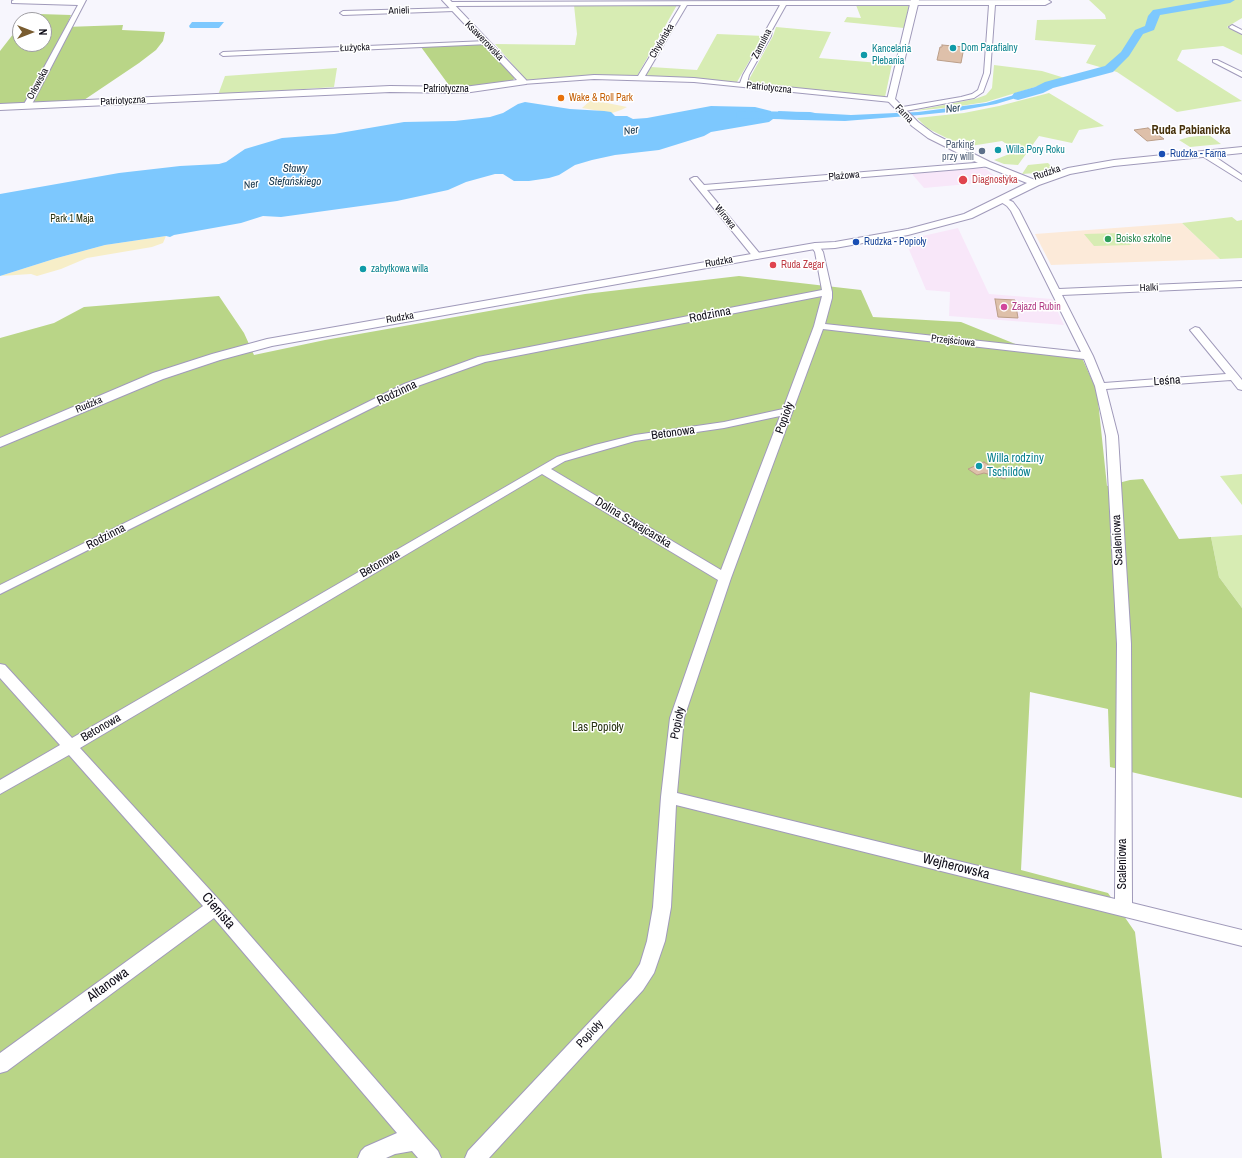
<!DOCTYPE html>
<html>
<head>
<meta charset="utf-8">
<style>
	body { margin:0 }
	#map { position:relative; width:1242px; height:1158px; overflow:hidden; background:#f7f6fd; font-family:"Archivo Narrow",sans-serif }
	canvas { display:block }
	.north { position:absolute; left:12px; top:12px; width:40px; height:40px; box-sizing:border-box; background:#fff; border:1px solid #9f9ea3; border-radius:50%; rotate:90deg; font-size:11px; font-weight:700; line-height:16px; text-align:center; color:#0f0d18 }
	.north::after { content:''; display:block; margin:auto; width:14px; height:18px; background:#795c30; clip-path:polygon(50% 0,100% 100%,50% 72%,0 100%) }
</style>
</head>
<body>
<div id="map">
<canvas width="1242" height="1158"></canvas>
<div class="north">N</div>
</div>
<script>
const ctx = document.querySelector('canvas').getContext('2d');
ctx.lineJoin = 'round';
function paint(path, color) { ctx.fillStyle = color; ctx.fill(path, 'evenodd'); }
const poly = rows => new Path2D(rows.map(r => 'M' + r).join(''));
function stroke(path, color, width, dash) { ctx.strokeStyle = color; ctx.lineWidth = width; ctx.lineCap = dash ? 'butt' : 'round'; ctx.setLineDash(dash || []); ctx.stroke(path); }
function drawText(font, color, halo, rows, align = 'center') {
  ctx.font = font + ' "Archivo Narrow",sans-serif'; ctx.lineWidth = 3; ctx.setLineDash([]); ctx.textBaseline = 'middle'; ctx.strokeStyle = halo; ctx.fillStyle = color; for (const [text, x, y, turn = 0] of rows) {
    ctx.save(); ctx.translate(x, y); ctx.rotate((+turn || 0) * Math.PI / 180); ctx.textAlign = isNaN(turn) ? turn : align; if (halo) ctx.strokeText(text, 0, 0); ctx.fillText(text, 0, 0); ctx.restore();
  }
}
paint(poly([
	[981,168,986,169,1001,181,924,188,912,174],
	[958,228,989,294,1052,299,1064,325,949,316,950,292,926,290,905,240]
]), '#f8e7f9');
paint(poly([
	[1182,223,1220,259,1051,265,1035,234]
]), '#fcead9');
paint(poly([
	[1089,0,1242,0,1242,18,1227,27,1242,35,1242,55,1223,46,1182,50,1177,60,1242,101,1177,112,1117,72,1086,63,1096,45,1035,40,1037,20,1106,19,1105,15],
	[574,5,677,5,637,76,584,76,543,80,526,80,495,44,575,45,577,34],
	[856,5,909,5,904,28,844,22,847,17,861,18],
	[776,27,831,32,819,58,892,64,885,97,747,83,773,36],
	[717,34,764,36,737,82,645,76,651,67,697,70],
	[994,65,1042,71,1068,79,1045,84,986,102,954,107,913,111,975,99,986,95,992,88],
	[337,68,334,87,218,95,225,76],
	[1049,93,1104,126,1079,130,1072,143,1039,136,1018,165,1004,164,994,160,1017,151,1002,141,964,147,927,128,917,118,964,113,999,106],
	[1209,135,1221,144,1190,147,1179,140,1189,137],
	[1048,163,1053,168,1036,173,1022,174,1028,165],
	[1232,217,1237,221,1242,220,1242,258,1220,259,1182,223],
	[1121,233,1131,245,1094,246,1084,234],
	[1242,474,1242,505,1220,476],
	[1242,535,1242,608,1219,577,1211,537]
]), '#d7ecb3');
paint(poly([
	[39,14,71,15,66,27,123,25,122,30,165,32,163,41,156,50,139,63,84,100,0,105,0,51,14,33,20,33,20,44,44,44,44,20,31,20],
	[482,44,515,77,513,80,464,88,451,88,421,47],
	[739,276,861,290,873,317,961,322,1040,354,1082,358,1097,391,1107,486,1130,480,1143,479,1179,539,1211,537,1219,577,1242,608,1242,798,1110,767,1108,709,1030,692,1021,870,1108,893,1135,932,1162,1158,0,1158,0,338,54,323,84,307,219,296,244,333,254,355,325,340,585,294]
]), '#b9d587');
paint(poly([
	[591,100,602,102,627,107,621,110,612,113,582,108],
	[166,236,163,243,152,247,87,258,61,269,37,276,31,274,0,276,57,258,105,245]
]), '#f7eec8');
paint(poly([
	[192,22,224,22,219,28,190,28,189,26],
	[1046,86,1049,88,996,104,958,111,920,115,845,121,802,120,780,119,778,111,851,115,918,112,986,103],
	[525,102,570,109,604,111,611,112,615,116,627,116,633,119,647,118,711,106,755,107,771,111,773,119,769,122,711,132,704,136,659,150,615,155,592,160,575,165,559,175,549,178,529,181,514,181,503,174,495,174,466,182,448,190,397,201,281,217,263,216,241,223,174,235,170,237,166,236,105,245,57,258,0,276,0,194,119,173,180,166,219,164,226,162,245,149,282,138,334,134,404,122,455,121,490,117,503,113,518,104]
]), '#7dc8fe');
paint(poly([
	[1211,0,1235,0,1230,3,1160,15,1154,30,1143,34,1129,56,1113,72,1053,88,1043,93,1018,100,1014,99,1012,96,1014,93,1035,87,1045,82,1105,66,1121,52,1135,30,1145,26,1148,16,1153,10,1211,0],
	[742,111,810,112,815,113,816,116,815,119,810,120,737,118,736,115,737,112,742,111]
]), '#7dc8fe');
const building = poly([
	[942,45,964,47,961,63,937,60,940,47,942,47,942,45],
	[1148,128,1164,139,1147,141,1134,130,1148,128],
	[995,299,1015,300,1018,318,998,317,995,299],
	[984,462,1006,477,1005,479,984,473,977,475,968,469,984,462]
]);
paint(building, '#dec0aa');
stroke(building, '#bb9e89', 1);
const minor = poly([
	[14,0,86,0,31,106,27,108,23,106,78,5,12,3,12,1,14,0],
	[1048,0,1051,2,1045,5,995,5,990,73,983,92,974,98,900,112,896,110,897,108,961,97,972,94,978,90,984,73,989,5,786,5,772,30,771,36,749,75,747,83,894,98,895,100,891,102,694,82,594,79,523,84,521,83,521,81,594,75,638,76,681,5,450,6,447,4,450,2,1048,0],
	[687,5,780,5,766,30,765,36,743,75,740,83,694,78,645,76,687,5],
	[456,8,457,9,454,11,343,15,340,13,343,11,456,8],
	[1232,25,1242,30,1242,34,1230,28,1229,27,1232,25],
	[487,41,490,43,489,44,223,56,220,54,223,52,487,41],
	[1213,60,1217,60,1242,72,1242,77,1213,62,1213,60],
	[1202,152,1208,152,1242,175,1242,181,1202,156,1202,152],
	[987,162,991,164,990,166,973,168,707,190,760,254,762,256,757,259,754,258,690,179,694,177,697,177,704,185,987,162],
	[1002,197,1013,202,1019,210,1059,289,1242,281,1242,287,1062,295,1093,356,1104,383,1226,374,1190,330,1195,327,1199,328,1242,380,1242,390,1238,389,1231,380,1106,389,1118,436,1131,644,1132,903,1242,930,1242,946,676,805,671,907,665,941,654,973,643,990,489,1158,465,1158,468,1151,631,978,640,964,647,941,653,907,661,797,670,718,718,580,542,474,80,748,221,902,438,1151,441,1158,418,1158,412,1151,395,1154,386,1158,358,1158,361,1151,365,1147,397,1133,214,918,7,1071,0,1073,0,1053,203,906,69,755,0,794,0,780,60,745,0,678,0,664,5,665,72,738,557,457,595,445,635,435,724,422,783,409,814,326,822,296,485,362,412,388,0,594,0,585,404,384,478,357,822,290,815,252,811,246,815,243,818,244,823,252,832,292,832,298,825,324,1081,352,1011,211,1007,206,998,200,1002,197],
	[823,329,1084,359,1095,386,1106,436,1117,644,1115,899,677,793,684,718,731,578,823,329],
	[780,416,721,570,551,469,565,461,635,441,724,428,780,416]
]);
const tertiary = poly([
	[442,0,450,0,526,80,527,82,526,84,464,93,390,92,0,110,0,104,390,86,464,87,517,80,442,0],
	[911,0,919,0,895,99,918,122,934,134,990,162,1035,180,1068,168,1114,160,1242,147,1242,153,1114,166,1070,174,1039,185,972,218,908,235,835,248,815,249,757,259,272,346,220,360,163,379,0,447,0,438,153,373,212,354,267,339,757,253,815,243,835,242,908,229,964,214,1027,183,984,166,928,138,912,126,887,100,911,0]
]);
stroke(minor, '#a09aba', 2);
stroke(tertiary, '#a09aba', 2);
paint(minor, '#fff');
paint(tertiary, '#fff');
for (const [x, y, r, color] of [
	[953,48,4,"#0f9aa8"],
	[864,55,4,"#0f9aa8"],
	[561,98,4,"#e8710a"],
	[998,150,4,"#0f9aa8"],
	[982,151,4,"#5c6f8a"],
	[1162,154,4,"#1a4fb4"],
	[963,180,5,"#e0444e"],
	[1108,239,4,"#2e9e5b"],
	[856,242,4,"#1a4fb4"],
	[773,265,4,"#e0444e"],
	[363,269,4,"#0f9aa8"],
	[1004,307,4,"#d1479c"],
	[979,466,4,"#0f9aa8"]
]) { const dot = new Path2D(); dot.arc(x, y, r, 0, 2 * Math.PI); ctx.fillStyle = color; ctx.fill(dot); stroke(dot, '#fff', 1.5); }
drawText('10px', '#0f0d18', '#fff', [
	["Anieli",399,11,-2],
	["Ksawerowska",484,41,46],
	["Chylońska",662,41,-59],
	["Zamulna",762,44,-63],
	["Łużycka",355,48,-2],
	["Orłowska",38,84,-62],
	["Patriotyczna",769,88,6],
	["Patriotyczna",446,89],
	["Patriotyczna",123,101,-3],
	["Farna",904,114,46],
	["Rudzka",1047,173,-19],
	["Plażowa",844,176,-5],
	["Wirowa",725,217,51],
	["Rudzka",719,262,-10],
	["Halki",1149,288,-2],
	["Rudzka",400,318,-10],
	["Przejściowa",953,341,6],
	["Rudzka",89,405,-23]
]);
drawText('10px', '#0d838f', '#fff', [
	["Dom Parafialny",961,48],
	["Kancelaria",872,49],
	["Plebania",872,61],
	["Willa Pory Roku",1006,150],
	["zabytkowa willa",371,269]
], 'left');
drawText('10px', '#c56008', '#fff', [
	["Wake & Roll Park",569,98]
], 'left');
drawText('10px', '#4e5e75', '#fff', [
	["Parking",974,145],
	["przy willi",974,157]
], 'right');
drawText('10px', '#164399', '#fff', [
	["Rudzka - Farna",1170,154],
	["Rudzka - Popioły",864,242]
], 'left');
drawText('10px', '#be3a42', '#fff', [
	["Diagnostyka",972,180],
	["Ruda Zegar",781,265]
], 'left');
drawText('10px', '#293413', '#fff', [
	["Park 1 Maja",72,219]
]);
drawText('10px', '#27864d', '#fff', [
	["Boisko szkolne",1116,239]
], 'left');
drawText('10px', '#b23c85', '#fff', [
	["Zajazd Rubin",1012,307]
], 'left');
drawText('italic 11px', '#15354b', '#fff', [
	["Ner",953,109,-7],
	["Ner",631,131,-8],
	["Stawy",295,169],
	["Stefańskiego",295,182],
	["Ner",251,185,-8]
]);
drawText('bold 12px', '#46300b', '#fff', [
	["Ruda Pabianicka",1191,131]
]);
drawText('12px', '#0f0d18', '#fff', [
	["Rodzinna",710,315,-11],
	["Leśna",1167,381,-4],
	["Rodzinna",397,393,-25],
	["Popioły",785,418,-70],
	["Betonowa",673,433,-8],
	["Dolina Szwajcarska",633,523,31],
	["Rodzinna",106,537,-27],
	["Scaleniowa",1118,540,-93],
	["Betonowa",380,564,-30],
	["Popioły",678,723,-79],
	["Betonowa",101,728,-30],
	["Scaleniowa",1123,864,-90],
	["Popioły",590,1034,-47]
]);
drawText('12px', '#0d838f', '#fff', [
	["Willa rodziny",987,459],
	["Tschildów",987,473]
], 'left');
drawText('12px', '#293413', '#fff', [
	["Las Popioły",598,728]
]);
drawText('14px', '#0f0d18', '#fff', [
	["Wejherowska",956,867,14],
	["Cienista",218,911,49],
	["Altanowa",108,985,-36]
]);
</script>
</body>
</html>
